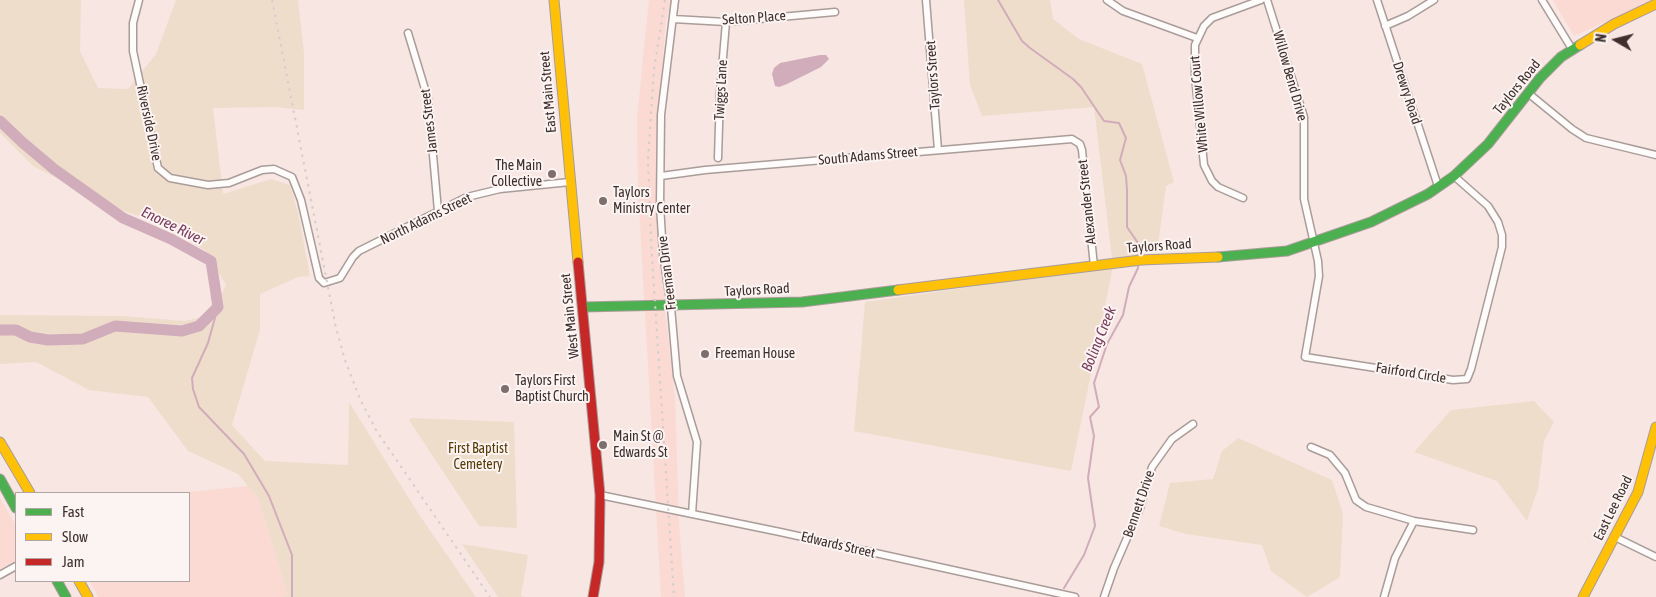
<!DOCTYPE html>
<html>
<head>
<meta charset="utf-8">
<style>
	body { margin:0 }
	#map { position:relative; width:1656px; height:597px; overflow:hidden; background:#f7e6e2; font-family:"Asap Condensed",sans-serif }
	canvas { display:block }
	.legend { position:absolute; left:15px; top:492px; width:175px; height:90px; box-sizing:border-box; background:#fbf4f2; border:1px solid #afa5a3; margin:0; padding:6px 9px; list-style:none; font-size:15px; color:#3e2f2c }
	.legend li { display:flex; align-items:center; gap:10px; height:25px }
	.legend b { width:25px; border:1px solid #afa5a3 }
	.north { position:absolute; left:1591px; top:15px; width:50px; height:50px; -webkit-text-stroke:4px #fbf4f2; paint-order:stroke; rotate:278deg; font-size:14px; font-weight:700; line-height:20px; text-align:center; color:#3e2f2c }
	.north::after { content:''; display:block; margin:auto; width:18px; height:22px; background:#3e2f2c; clip-path:polygon(50% 0,100% 100%,50% 72%,0 100%) }
</style>
</head>
<body>
<div id="map">
<canvas width="1656" height="597"></canvas>
<ul class="legend">
<li><b style="height:6px;background:#4caf50"></b>Fast</li>
<li><b style="height:6px;background:#ffc107"></b>Slow</li>
<li><b style="height:6px;background:#c62828"></b>Jam</li>
</ul>
<div class="north">N</div>
</div>
<script>
const ctx = document.querySelector('canvas').getContext('2d');
ctx.lineJoin = 'round';
function paint(path, color) { ctx.fillStyle = color; ctx.fill(path, 'evenodd'); }
const poly = rows => new Path2D(rows.map(r => 'M' + r).join(''));
function stroke(path, color, width, dash) { ctx.strokeStyle = color; ctx.lineWidth = width; ctx.lineCap = dash ? 'butt' : 'round'; ctx.setLineDash(dash || []); ctx.stroke(path); }
function drawText(font, color, halo, rows, align = 'center') {
  ctx.font = font + ' "Asap Condensed",sans-serif'; ctx.lineWidth = 4; ctx.setLineDash([]); ctx.textBaseline = 'middle'; ctx.strokeStyle = halo; ctx.fillStyle = color; for (const [text, x, y, turn = 0] of rows) {
    ctx.save(); ctx.translate(x, y); ctx.rotate((+turn || 0) * Math.PI / 180); ctx.textAlign = isNaN(turn) ? turn : align; if (halo) ctx.strokeText(text, 0, 0); ctx.fillText(text, 0, 0); ctx.restore();
  }
}
paint(poly([
	[649,0,671,0,666,21,659,101,660,170,665,310,675,398,679,524,685,597,661,597,638,188,637,119],
	[1553,0,1656,0,1574,36],
	[248,486,258,498,288,595,281,597,98,597,90,581,189,581,189,493,179,493],
	[0,498,16,526,16,561,0,569]
]), '#fbdad3');
paint(poly([
	[0,0,81,0,80,51,98,88,128,89,156,54,176,0,298,0,304,53,304,110,275,107,213,108,223,194,271,179,290,185,298,212,310,276,298,277,260,294,260,330,232,425,265,461,348,465,349,402,418,513,476,597,281,597,288,595,258,498,238,474,188,451,148,397,89,390,36,362,0,364,0,315,121,316,185,321,211,315,226,285,206,251,161,224,116,208,33,166,0,133],
	[964,0,1050,0,1053,19,1079,39,1142,64,1174,182,1166,186,1158,245,1113,267,1071,471,854,431,865,302,1113,267,1094,107,982,116,970,85],
	[1534,401,1554,422,1544,441,1538,489,1527,521,1497,481,1414,452,1451,410],
	[411,418,514,422,517,528,479,526,409,420],
	[1238,438,1332,480,1343,514,1340,577,1307,597,1271,571,1262,545,1186,534,1159,526,1170,483,1213,479,1222,451],
	[462,544,528,555,521,596,525,597,498,597]
]), '#efddcc');
paint(poly([
	[820,55,826,55,829,59,821,67,787,84,779,87,775,86,772,74,774,68,780,63]
]), '#d1acba');
stroke(poly([
	[998,0,1022,41,1030,48,1073,79,1081,87,1104,121,1119,123,1126,138,1120,160,1126,176,1127,190,1127,227,1138,243,1138,256],
	[218,307,208,343,192,378,193,389,199,407,244,454,269,496,292,555,292,597],
	[1064,588,1084,555,1095,526,1088,478,1094,436,1090,417,1099,407,1094,383,1107,344,1123,315,1129,287,1138,268,1138,264]
]), '#d1acba', 2);
stroke(poly([
	[0,121,22,142,54,169,123,218,171,239,211,261,218,307,199,326,182,331,115,326,83,339,48,340,30,337,16,330,0,330]
]), '#d1acba', 11);
const street = poly([
	[139,0,133,23,133,51,158,168,170,178,208,185,229,183,262,170,274,169,292,177,301,200,319,278,324,283,340,278,353,257,359,251,467,197,500,189,570,182],
	[675,0,661,115,660,205,663,254,671,307,677,376,697,442,692,514],
	[926,0,938,150],
	[1107,0,1123,11,1197,38],
	[1267,0,1304,117,1304,199,1318,261,1319,276,1305,357,1453,380,1467,379,1471,369,1502,247,1502,235,1498,222,1488,206,1454,176],
	[1377,0,1438,186],
	[1542,0,1572,49],
	[673,19,726,22,835,12],
	[1385,26,1408,16,1434,0],
	[408,33,428,99,438,211],
	[1528,93,1572,129,1586,138,1656,155],
	[718,158,720,93,726,22],
	[661,176,705,170,1072,139,1080,144,1082,150,1094,266],
	[1243,198,1218,187,1212,181,1204,165,1195,76,1195,45,1204,26,1212,18,1261,0],
	[1311,447,1330,455,1345,473,1356,500,1366,507,1414,521,1473,530],
	[600,495,780,532,1075,597],
	[1615,537,1656,557],
	[0,575,16,566],
	[1104,597,1114,568,1140,508,1152,467,1172,439,1193,424],
	[1384,597,1395,558,1414,521]
]);
const fast = poly([
	[1218,257,1287,251,1371,222,1428,194,1454,176,1488,144,1540,78,1561,57,1580,45],
	[583,307,802,302,898,290],
	[0,479,16,508],
	[57,581,66,597]
]);
const slow = poly([
	[554,0,578,262],
	[1580,45,1614,24,1656,4],
	[898,290,1141,260,1218,257],
	[0,442,30,493],
	[79,581,88,597],
	[1583,597,1638,492,1656,427]
]);
const jam = poly([
	[578,262,600,495,599,562,593,597]
]);
stroke(street, '#a99c99', 9);
stroke(fast, '#a99c99', 11);
stroke(slow, '#a99c99', 11);
stroke(jam, '#a99c99', 11);
stroke(street, '#fefbfb', 6);
stroke(fast, '#4caf50', 9);
stroke(slow, '#ffc107', 9);
stroke(jam, '#c62828', 9);
stroke(poly([
	[272,0,336,328,345,360,360,399,376,430,490,597],
	[665,0,654,69,648,160,651,241,674,597]
]), '#d3cecd', 2, [2.5, 5]);
for (const [x, y, r, color] of [
	[552,174,5,"#7f6f6c"],
	[603,201,5,"#7f6f6c"],
	[705,354,5,"#7f6f6c"],
	[505,389,5,"#7f6f6c"],
	[603,445,5,"#7f6f6c"]
]) { const dot = new Path2D(); dot.arc(x, y, r, 0, 2 * Math.PI); ctx.fillStyle = color; ctx.fill(dot); stroke(dot, '#fbf4f2', 2); }
drawText('14px', '#3e2f2c', '#fbf4f2', [
	["Selton Place",754,18,-4],
	["Taylors Street",933,75,-94],
	["Willow Bend Drive",1290,76,74],
	["Taylors Road",1517,87,-51],
	["Twiggs Lane",721,90,-87],
	["East Main Street",548,92,-95],
	["Drewry Road",1407,93,72],
	["White Willow Court",1199,104,-95],
	["James Street",429,121,-97],
	["Riverside Drive",149,123,78],
	["South Adams Street",868,156,-5],
	["Alexander Street",1087,202,-96],
	["North Adams Street",426,219,-26],
	["Taylors Road",1159,246,-4],
	["Freeman Drive",667,273,-97],
	["Taylors Road",757,290,-3],
	["West Main Street",570,316,-96],
	["Fairford Circle",1411,373,9],
	["Bennett Drive",1139,504,-71],
	["East Lee Road",1613,508,-64],
	["Edwards Street",838,545,13]
]);
drawText('14px', '#3e2f2c', '#fbf4f2', [
	["The Main",542,166,"right"],
	["Collective",542,182,"right"],
	["Taylors",613,193],
	["Ministry Center",613,209],
	["Freeman House",715,354],
	["Taylors First",515,381],
	["Baptist Church",515,397],
	["Main St @",613,437],
	["Edwards St",613,453]
], 'left');
drawText('14px', '#563b07', '#fbf4f2', [
	["First Baptist",478,449],
	["Cemetery",478,465]
]);
drawText('italic 15px', '#773c5c', '#fbf4f2', [
	["Enoree River",173,226,26],
	["Boling Creek",1099,339,-68]
]);
</script>
</body>
</html>
